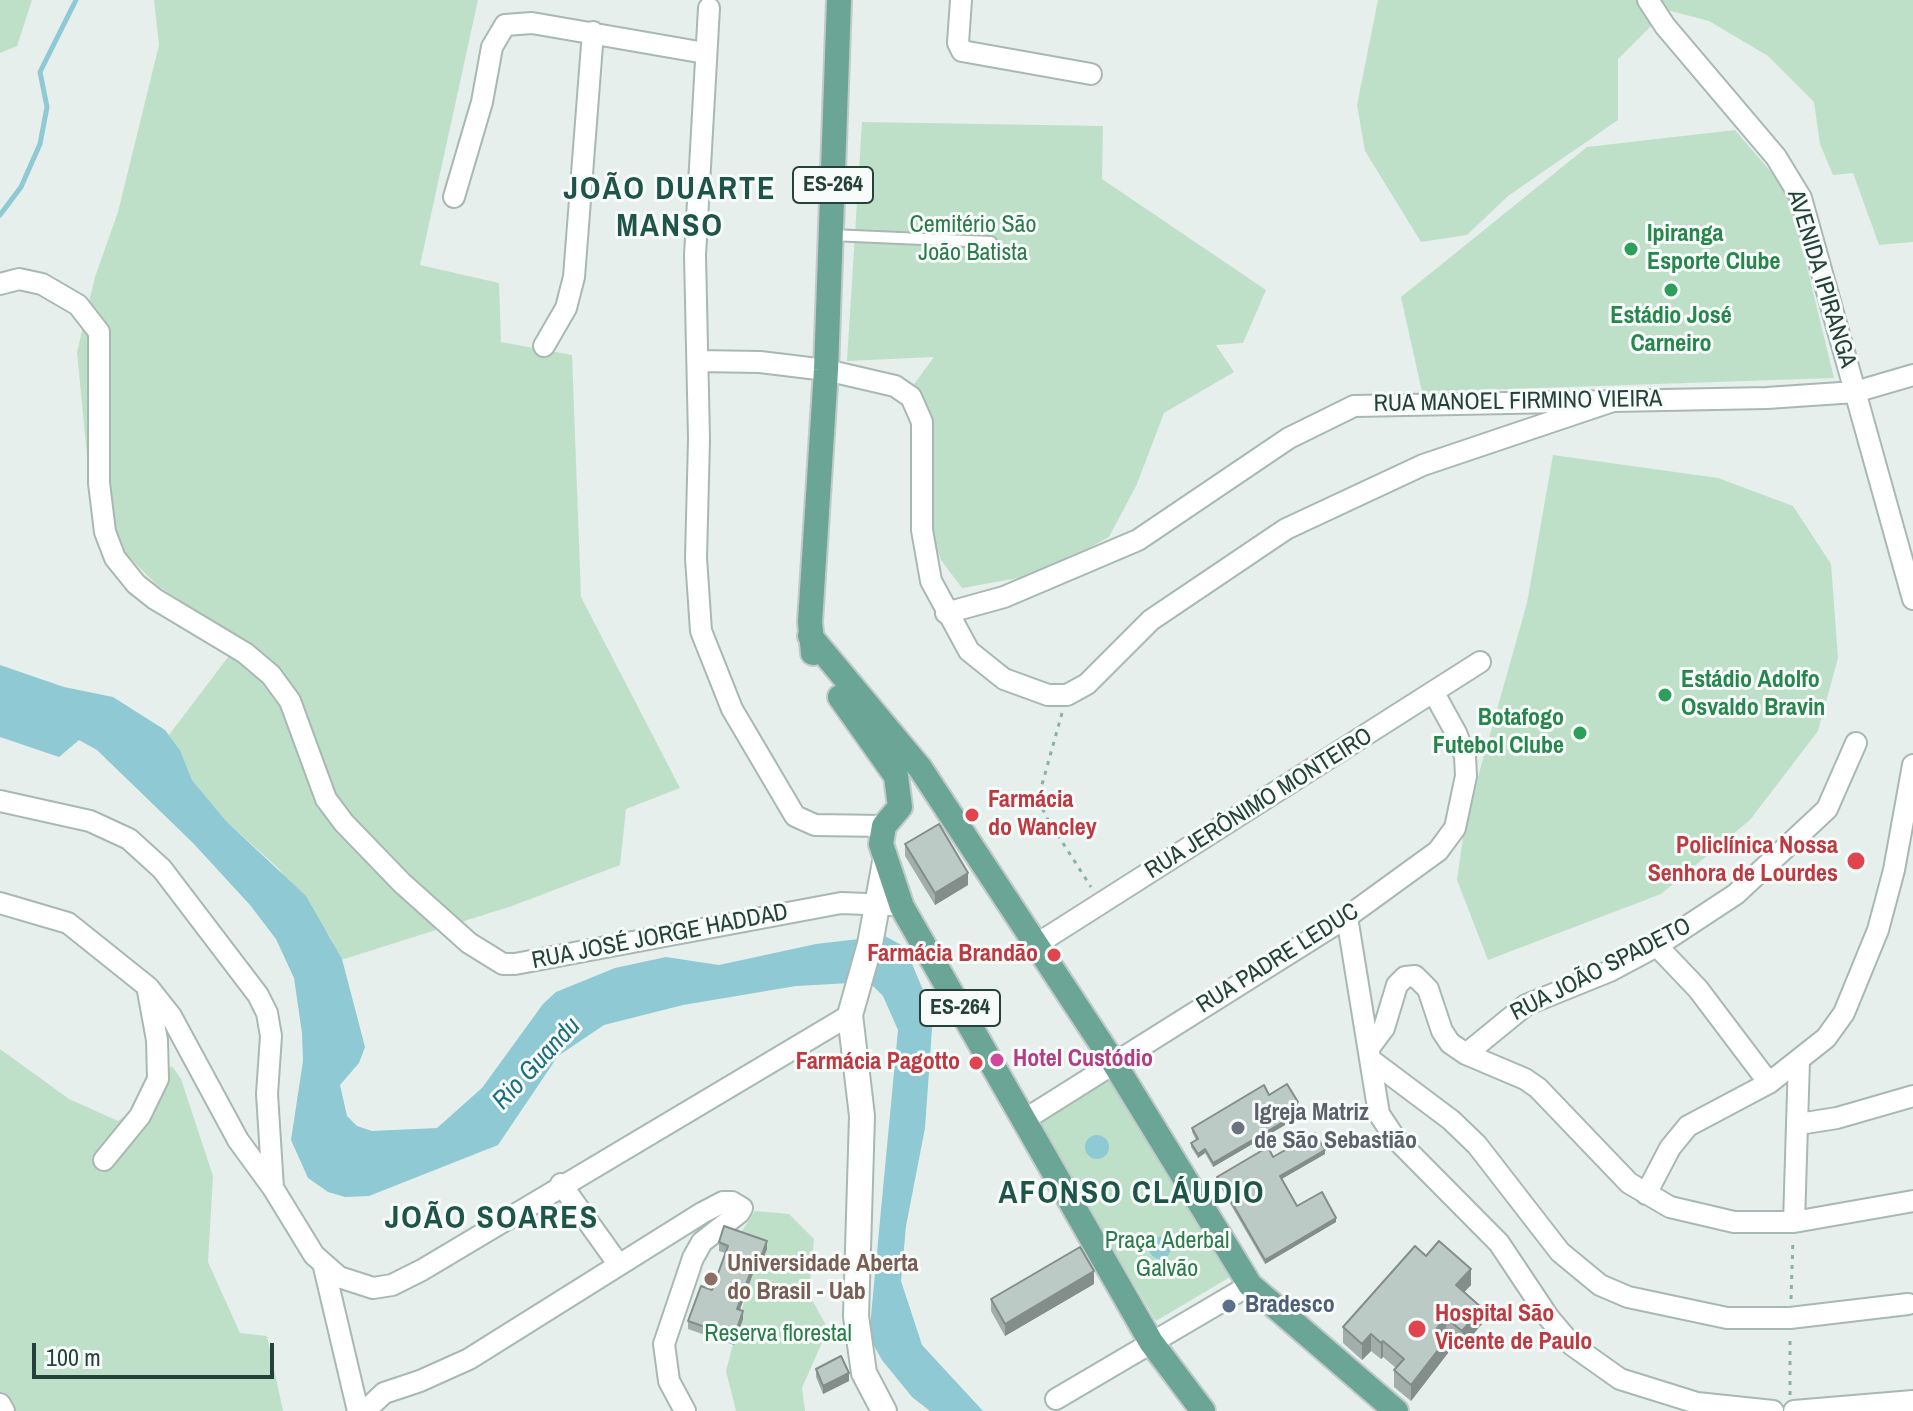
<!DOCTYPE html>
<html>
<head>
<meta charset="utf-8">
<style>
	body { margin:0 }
	#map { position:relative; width:1913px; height:1411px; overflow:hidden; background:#e6efeb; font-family:"Archivo Narrow",sans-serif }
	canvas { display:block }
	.scale { position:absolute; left:32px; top:1343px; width:242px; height:36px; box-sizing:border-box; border:4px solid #24423a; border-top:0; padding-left:10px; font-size:24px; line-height:28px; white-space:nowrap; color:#24423a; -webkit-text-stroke:6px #f7fbf9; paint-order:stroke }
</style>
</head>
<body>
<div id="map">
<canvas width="1913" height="1411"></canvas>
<div class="scale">100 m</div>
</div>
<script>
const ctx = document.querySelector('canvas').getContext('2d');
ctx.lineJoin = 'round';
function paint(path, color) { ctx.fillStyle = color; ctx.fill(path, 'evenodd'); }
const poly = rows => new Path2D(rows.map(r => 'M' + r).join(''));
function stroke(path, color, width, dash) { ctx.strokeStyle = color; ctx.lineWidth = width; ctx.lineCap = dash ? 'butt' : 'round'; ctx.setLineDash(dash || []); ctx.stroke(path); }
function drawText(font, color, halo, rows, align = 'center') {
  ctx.font = font + ' "Archivo Narrow",sans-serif'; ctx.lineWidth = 6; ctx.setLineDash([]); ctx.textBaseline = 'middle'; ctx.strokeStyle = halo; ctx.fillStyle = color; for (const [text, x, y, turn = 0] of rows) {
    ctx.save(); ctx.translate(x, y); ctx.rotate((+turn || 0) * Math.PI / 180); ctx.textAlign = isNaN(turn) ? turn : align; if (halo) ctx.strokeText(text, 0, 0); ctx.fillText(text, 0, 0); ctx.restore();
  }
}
paint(poly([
	[0,0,32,0,17,46,0,53],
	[154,0,478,0,420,265,499,283,501,342,572,355,581,597,680,788,626,809,620,865,512,906,341,960,330,937,278,868,227,822,192,780,180,750,169,735,241,640,158,586,111,539,87,456,77,352,95,277,118,212,159,45],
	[1378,0,1913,0,1913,242,1879,245,1853,173,1833,175,1820,144,1814,102,1768,56,1709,21,1667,10,1618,59,1618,120,1508,196,1467,235,1421,242,1365,151,1357,105],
	[862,122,1103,126,1102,179,1266,290,1243,343,1216,345,1234,372,1164,413,1137,484,1109,537,1041,574,962,588,941,560,923,505,909,391,934,357,847,361],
	[1735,130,1789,193,1834,378,1422,392,1401,297,1587,147],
	[1553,455,1718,478,1793,506,1831,564,1838,658,1818,731,1750,820,1661,894,1488,960,1457,880,1465,823,1527,603],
	[0,1049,69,1099,118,1121,143,1103,151,1080,172,1066,181,1079,213,1176,208,1262,240,1333,267,1336,283,1411,0,1411],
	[1109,1078,1230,1277,1156,1321,1038,1122],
	[755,1211,789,1214,814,1239,809,1294,828,1329,802,1388,805,1411,736,1411,726,1371,746,1294,748,1262,742,1231]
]), '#bfe0c8');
paint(poly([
	[0,665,64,687,113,697,165,730,180,750,192,780,227,822,306,896,342,959,365,1047,359,1063,340,1085,347,1116,357,1126,372,1131,437,1128,482,1088,543,1004,556,992,615,968,666,957,719,965,816,944,885,936,905,947,933,1014,925,1128,906,1226,901,1281,922,1345,983,1411,930,1411,912,1397,882,1360,869,1337,898,1030,883,996,869,982,796,986,683,1005,604,1025,558,1056,498,1145,369,1196,345,1197,328,1192,308,1178,291,1140,303,1061,302,1033,294,978,276,939,250,905,193,843,97,750,79,740,59,757,0,737],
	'1085 1147a12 12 0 1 1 24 0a12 12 0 1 1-24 0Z',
	'1149 1248a11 11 0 1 1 22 0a11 11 0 1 1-22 0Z'
]), '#8ec9d4');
stroke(poly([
	[0,215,21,187,40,144,47,107,40,72,76,0]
]), '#8ec9d4', 5);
const service = poly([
	[831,235,991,242]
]);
const minor = poly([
	[961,0,958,43,962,51,1091,74],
	[1648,0,1665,26,1776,157,1801,198,1913,599],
	[709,8,695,255,699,439,696,558,701,631,732,709,795,816,815,825,884,826],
	[454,197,482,102,492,47,505,25,532,23,705,53],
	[0,284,19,279,42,284,78,305,99,332,99,483,105,532,115,558,136,584,155,599,245,653,271,675,290,701,326,799,344,823,402,883,469,943,503,964,515,964,841,903,892,905],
	[544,346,566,308,574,277,593,32],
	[698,361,760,362,826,370,895,386,911,397,922,422,922,530,931,581,969,651,1004,679,1048,695,1067,695,1087,684,1151,620,1286,529,1423,465,1616,400],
	[946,613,1004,597,1138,540,1289,438,1354,406,1767,398,1855,392,1913,375],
	[0,801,90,821,129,839,162,869,258,995,267,1013,271,1036,267,1094,273,1188],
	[0,903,68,923,148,987,171,1016,238,1140,273,1188,314,1255,339,1277,373,1288,392,1285,422,1270,850,1015],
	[1347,917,1379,1114,1395,1138,1499,1243,1549,1318,1572,1345,1620,1379,1697,1403,1773,1411],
	[1037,944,1480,662],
	[1657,946,1698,989,1769,1083],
	[1369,1048,1384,1028,1397,985,1405,977,1415,976,1428,989,1442,1031,1450,1043,1466,1054,1525,1079,1538,1088,1629,1183,1670,1207,1734,1222,1794,1222,1913,1201],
	[1466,1054,1526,1005,1610,971,1657,946,1736,894,1827,809,1856,743],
	[1371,1060,1451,1120,1477,1145,1560,1252,1600,1285,1628,1297,1727,1318,1790,1318,1908,1304],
	[1024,1120,1347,917,1438,851,1455,828,1466,776,1465,756,1456,733,1434,693],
	[1799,1124,1837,1118,1913,1096],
	[104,1160,140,1116,158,1079,157,1040,148,991],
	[561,1184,619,1265],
	[1646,1194,1670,1148,1688,1126,1769,1083,1826,1038,1844,1013,1878,930,1894,870,1913,765],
	[1794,1222,1799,1060],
	[324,1267,358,1411],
	[1056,1399,1250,1285],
	[0,1404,4,1411],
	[365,1411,384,1393,420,1381,469,1359,702,1213,723,1202,732,1202,742,1208,739,1213,702,1242,693,1258,664,1344,669,1381,685,1411],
	[1794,1411,1913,1401]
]);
const tertiary = poly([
	[884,1411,864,1373,856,1316,862,1116,850,1015,870,944,885,862]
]);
const primary = poly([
	[810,636,920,768,1114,1063,1250,1285,1396,1411],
	[813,653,810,622,826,370,839,0],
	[840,697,896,776,900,807],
	[900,807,884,826,881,844,902,907,1151,1342,1203,1411]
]);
stroke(service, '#a8b8b2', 14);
stroke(minor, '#a8b8b2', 24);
stroke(tertiary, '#a8b8b2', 28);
stroke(primary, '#c2cac8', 28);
stroke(poly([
	[1062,713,1038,799,1047,818,1091,887],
	[1791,1299,1793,1239],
	[1790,1395,1790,1335]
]), '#86b3a5', 3, [4, 6]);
stroke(service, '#fff', 10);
stroke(minor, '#fff', 20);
stroke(tertiary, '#fff', 24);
stroke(primary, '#6aa596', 24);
paint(poly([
	[905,844,968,885,935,905,905,856],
	[1269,1095,1298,1106,1282,1116,1285,1125,1213,1167,1205,1153,1198,1158,1191,1147,1191,1143,1196,1140,1192,1132,1192,1128],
	[1325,1154,1281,1179,1297,1206,1336,1222,1265,1264,1217,1181,1217,1177,1273,1157],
	[719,1242,767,1249,759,1270,755,1268,740,1310,743,1319,734,1345,688,1329,688,1321,712,1290,725,1253,719,1251],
	[1426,1256,1471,1285,1464,1292,1482,1324,1462,1347,1446,1334,1445,1335,1448,1353,1411,1401,1394,1387,1394,1370,1396,1368,1383,1357,1381,1359,1371,1351,1362,1360,1343,1343,1343,1327],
	[1094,1284,1005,1336,991,1311,991,1299],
	[816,1369,849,1381,823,1394,816,1377]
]), '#a1aea9');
paint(poly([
	[968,873,968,885,935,905,935,893],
	[1298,1102,1298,1106,1281,1117,1281,1112],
	[1285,1121,1285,1125,1213,1167,1213,1163],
	[1205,1149,1205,1153,1198,1158,1198,1154],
	[1325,1150,1325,1154,1280,1180,1280,1176],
	[1336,1218,1336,1222,1265,1264,1265,1260],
	[767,1241,767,1249,759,1270,759,1262],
	[755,1260,755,1268,737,1317,737,1309],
	[1471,1269,1471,1285,1456,1301,1456,1285],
	[1094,1271,1094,1284,1005,1336,1005,1324],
	[1482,1308,1482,1324,1462,1347,1462,1331],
	[743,1311,743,1319,734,1345,734,1337],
	[1446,1318,1446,1334,1437,1345,1437,1328],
	[1371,1334,1371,1351,1362,1360,1362,1344],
	[1448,1337,1448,1353,1411,1401,1411,1385],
	[1383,1341,1383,1357,1381,1359,1381,1343],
	[849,1373,849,1381,823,1394,823,1386]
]), '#838d89');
const building = poly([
	[939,824,968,873,935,893,905,844,939,824],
	[1287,1084,1298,1102,1281,1112,1285,1121,1213,1163,1205,1149,1198,1154,1191,1143,1198,1139,1192,1128,1264,1085,1269,1095,1287,1084],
	[1315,1133,1325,1150,1280,1176,1297,1206,1322,1192,1336,1218,1265,1260,1217,1177,1268,1147,1273,1157,1315,1133],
	[724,1226,767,1241,759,1262,755,1260,737,1309,743,1311,734,1337,688,1321,701,1286,712,1290,728,1246,719,1242,724,1226],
	[1439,1241,1471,1269,1456,1285,1482,1308,1462,1331,1446,1318,1437,1328,1448,1337,1411,1385,1394,1370,1404,1359,1383,1341,1381,1343,1371,1334,1362,1344,1343,1327,1415,1246,1426,1256,1439,1241],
	[1080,1247,1094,1271,1005,1324,991,1299,1080,1247],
	[841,1356,849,1373,823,1386,816,1369,841,1356]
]);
paint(building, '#bbcac4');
stroke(building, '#838d89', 2);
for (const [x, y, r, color] of [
	[1631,249,8,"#2e9e5b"],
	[1671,290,8,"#2e9e5b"],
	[1665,695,8,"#2e9e5b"],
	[1580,733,8,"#2e9e5b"],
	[972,815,8,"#e0444e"],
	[1856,861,10,"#e0444e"],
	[1054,955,8,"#e0444e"],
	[997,1060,8,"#d1479c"],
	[976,1063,8,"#e0444e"],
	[1238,1128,8,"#6b7280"],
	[711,1279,8,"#8d6e63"],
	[1229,1306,8,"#5c6f8a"],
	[1417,1329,10,"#e0444e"]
]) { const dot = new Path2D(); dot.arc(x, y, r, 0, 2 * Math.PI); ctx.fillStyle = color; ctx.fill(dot); stroke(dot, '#f7fbf9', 3); }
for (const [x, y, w] of [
	[833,185,80],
	[960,1008,80]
]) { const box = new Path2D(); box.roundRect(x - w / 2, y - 18, w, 36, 6); ctx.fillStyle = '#f7fbf9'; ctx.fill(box); stroke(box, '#24423a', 2); }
drawText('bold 22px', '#24423a', null, [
	["ES-264",833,185],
	["ES-264",960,1008]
]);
drawText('24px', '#2d7a4b', '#f7fbf9', [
	["Cemitério São",973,226],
	["João Batista",973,254],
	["Praça Aderbal",1167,1242],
	["Galvão",1167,1270],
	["Reserva florestal",778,1335]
]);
drawText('bold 24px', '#27864d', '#f7fbf9', [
	["Ipiranga",1647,235],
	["Esporte Clube",1647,263],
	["Estádio José",1671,317,"center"],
	["Carneiro",1671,345,"center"],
	["Estádio Adolfo",1681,681],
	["Osvaldo Bravin",1681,709],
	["Botafogo",1564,719,"right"],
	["Futebol Clube",1564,747,"right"]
], 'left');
drawText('24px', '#24423a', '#f7fbf9', [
	["AVENIDA IPIRANGA",1821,279,73],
	["RUA MANOEL FIRMINO VIEIRA",1518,402,-1],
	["RUA JERÔNIMO MONTEIRO",1259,804,-32],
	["RUA JOSÉ JORGE HADDAD",660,937,-11],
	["RUA PADRE LEDUC",1278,959,-32],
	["RUA JOÃO SPADETO",1601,970,-27]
]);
drawText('bold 24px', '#be3a42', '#f7fbf9', [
	["Farmácia",988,801,"left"],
	["do Wancley",988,829,"left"],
	["Policlínica Nossa",1838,847],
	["Senhora de Lourdes",1838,875],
	["Farmácia Brandão",1038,955],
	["Farmácia Pagotto",960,1063],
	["Hospital São",1435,1315,"left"],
	["Vicente de Paulo",1435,1343,"left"]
], 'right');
drawText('bold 24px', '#b23c85', '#f7fbf9', [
	["Hotel Custódio",1013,1060]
], 'left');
drawText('bold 24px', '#5b616d', '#f7fbf9', [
	["Igreja Matriz",1254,1114],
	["de São Sebastião",1254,1142]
], 'left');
drawText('bold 24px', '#785e54', '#f7fbf9', [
	["Universidade Aberta",727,1265],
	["do Brasil - Uab",727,1293]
], 'left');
drawText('bold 24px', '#4e5e75', '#f7fbf9', [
	["Bradesco",1245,1306]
], 'left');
drawText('italic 26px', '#1c6f80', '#f7fbf9', [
	["Rio Guandu",537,1064,-47]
]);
ctx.letterSpacing = '2px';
drawText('bold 32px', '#1f5548', '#f7fbf9', [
	["JOÃO DUARTE",670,190],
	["MANSO",670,227],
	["AFONSO CLÁUDIO",1132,1194],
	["JOÃO SOARES",492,1219]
]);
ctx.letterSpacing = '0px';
</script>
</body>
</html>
